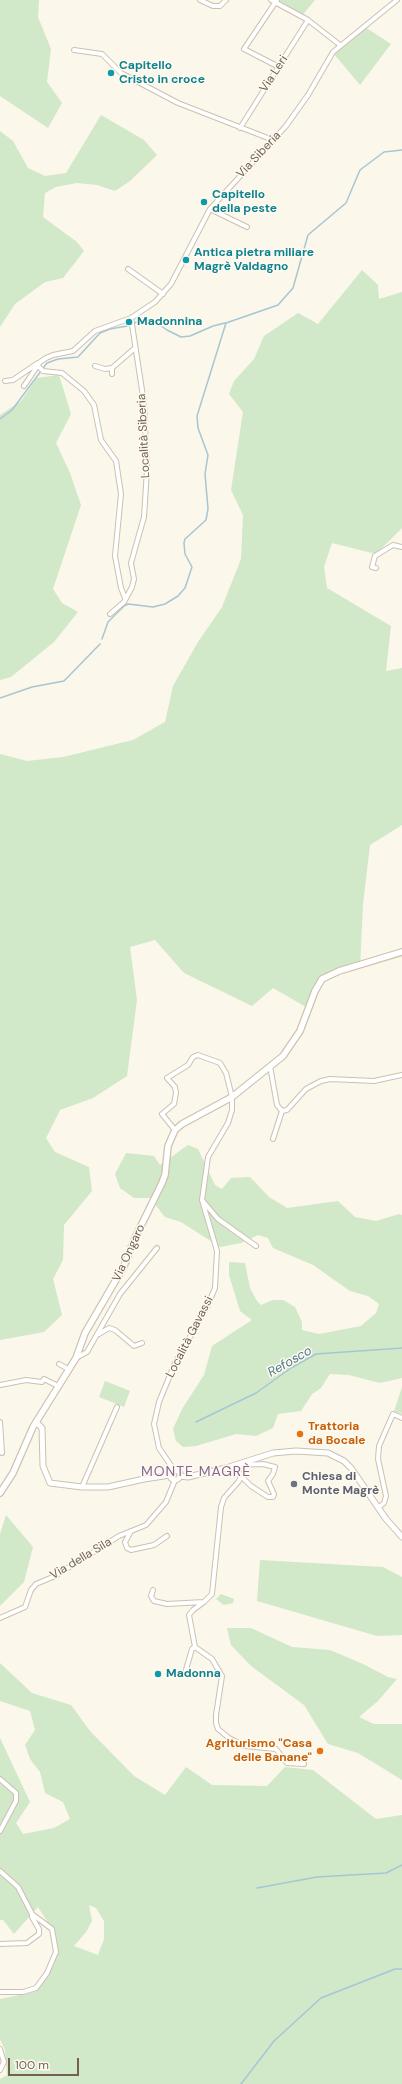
<!DOCTYPE html>
<html>
<head>
<meta charset="utf-8">
<style>
	body { margin:0 }
	#map { position:relative; width:402px; height:2084px; overflow:hidden; background:#fbf7ea; font-family:"DM Sans",sans-serif }
	canvas { display:block }
	.scale { position:absolute; left:8px; top:2058px; width:71px; height:18px; box-sizing:border-box; border:2px solid #736250; border-top:0; padding-left:5px; font-size:12px; line-height:14px; white-space:nowrap; color:#736250; -webkit-text-stroke:3px #fefaf1; paint-order:stroke }
</style>
</head>
<body>
<div id="map">
<canvas width="402" height="2084"></canvas>
<div class="scale">100 m</div>
</div>
<script>
const ctx = document.querySelector('canvas').getContext('2d');
ctx.lineJoin = 'round';
function paint(path, color) { ctx.fillStyle = color; ctx.fill(path, 'evenodd'); }
const poly = rows => new Path2D(rows.map(r => 'M' + r).join(''));
function stroke(path, color, width, dash) { ctx.strokeStyle = color; ctx.lineWidth = width; ctx.lineCap = dash ? 'butt' : 'round'; ctx.setLineDash(dash || []); ctx.stroke(path); }
function drawText(font, color, halo, rows, align = 'center') {
  ctx.font = font + ' "DM Sans",sans-serif'; ctx.lineWidth = 3; ctx.setLineDash([]); ctx.textBaseline = 'middle'; ctx.strokeStyle = halo; ctx.fillStyle = color; for (const [text, x, y, turn = 0] of rows) {
    ctx.save(); ctx.translate(x, y); ctx.rotate((+turn || 0) * Math.PI / 180); ctx.textAlign = isNaN(turn) ? turn : align; if (halo) ctx.strokeText(text, 0, 0); ctx.fillText(text, 0, 0); ctx.restore();
  }
}
paint(poly([
	[0,0,39,0,38,17,51,49,47,82,62,103,48,128,0,96],
	[277,0,315,0,301,17,296,11],
	[365,27,391,44,360,85,334,54],
	[101,115,144,140,157,155,130,181,115,191,97,185,77,183,56,187,45,193,43,217,77,242,84,251,63,278,45,282,15,304,0,327,0,131,13,141,28,168,45,176,66,173],
	[362,270,378,285,379,299,402,292,402,528,376,554,332,543,324,567,327,588,391,626,386,671,402,668,402,825,370,845,363,904,360,968,331,976,322,984,311,1010,273,988,252,1006,184,973,155,940,130,947,137,1000,127,1076,93,1098,60,1110,46,1138,55,1152,89,1167,92,1191,64,1225,63,1260,53,1279,62,1315,44,1332,0,1340,0,754,27,761,63,757,133,740,165,722,173,686,198,642,222,607,241,559,243,515,231,490,243,412,229,394,234,381,254,359,264,336,298,313,318,324],
	[59,375,71,414,56,443,70,473,81,505,53,589,62,603,78,612,54,642,11,677,0,680,0,415,21,401,37,378],
	[188,1145,198,1149,215,1185,222,1189,231,1178,250,1177,269,1197,287,1208,338,1201,355,1217,376,1221,399,1214,402,1215,402,1378,380,1383,349,1375,330,1374,321,1388,312,1394,301,1411,278,1414,273,1428,256,1436,236,1434,196,1446,183,1447,176,1441,173,1429,182,1409,204,1375,212,1346,252,1320,240,1311,229,1275,229,1262,245,1263,250,1288,257,1301,261,1305,273,1300,283,1300,295,1307,302,1322,302,1330,319,1334,361,1326,376,1313,379,1304,368,1296,350,1291,313,1265,273,1248,268,1238,258,1235,241,1243,220,1247,181,1222,165,1217,150,1198,134,1198,120,1188,115,1174,126,1153,154,1156,160,1165],
	[105,1381,130,1391,124,1407,99,1397],
	[402,1387,402,1414,394,1411],
	[6,1515,33,1547,24,1582,0,1606,0,1534],
	[260,1560,383,1567,402,1577,402,1635,377,1636,257,1601],
	[221,1594,234,1599,233,1603,224,1605,216,1599],
	[227,1628,251,1628,292,1647,330,1650,363,1664,388,1677,397,1679,378,1701,359,1717,374,1724,402,1724,402,1780,358,1753,328,1744,304,1705,251,1666,231,1645],
	[0,1663,32,1693,71,1705,90,1731,134,1776,165,1795,186,1767,212,1785,267,1786,285,1767,313,1770,376,1819,402,1815,402,2084,0,2084,0,2079,7,2075,5,2050,0,2039,0,1999,34,1992,58,1948,54,1932,38,1907,14,1934,3,1920,0,1920,0,1738,30,1802,16,1823,23,1834,54,1828,70,1819,63,1802,45,1793,40,1772,30,1759,25,1745,35,1730,30,1711,0,1701],
	[89,1905,96,1908,104,1921,104,1939,98,1955,74,1946,86,1932,92,1921]
]), '#d1e8c9');
stroke(poly([
	[0,419,12,410,47,363,58,359,78,357,100,333,110,329,127,326,142,320,154,321,167,330,181,337,190,336,213,326,225,323],
	[102,639,108,622,124,606,128,604,153,607,165,604,178,596,185,588,192,567,185,554,184,543,185,539,206,520,208,509,205,474,208,455,198,428,197,416,226,323,278,305,293,288,308,235,346,203,360,170,384,152,402,150],
	[0,698,32,687,64,681,100,644],
	[196,1422,256,1393,291,1368,316,1354,402,1348],
	[257,1888,317,1877,386,1873,402,1865],
	[241,2084,274,2041,321,1998,395,1969,402,1969]
]), '#a7c6d4', 1.5);
const minor = poly([
	[200,0,213,6,220,6,226,0],
	[271,0,308,20,340,45],
	[277,0,244,49,279,67],
	[74,50,102,54,121,73,178,103,273,140],
	[240,128,308,20],
	[210,209,247,227],
	[128,269,163,294],
	[38,366,43,371,62,373,84,391,94,405,101,440,116,461,121,494,115,556,121,588,125,598],
	[95,366,105,369,112,368],
	[112,374,112,368,135,348],
	[5,381,13,380,38,363],
	[24,386,40,362,46,358,53,355,73,351,95,331,131,318,155,302,171,284,210,209,286,126,308,95,333,52,397,0],
	[376,568,372,567,375,556,393,545,402,547],
	[110,614,124,602,132,587,134,579,131,563,144,517,147,470,144,403,131,318],
	[270,1066,277,1105,282,1111,273,1139],
	[282,1111,287,1110,306,1089,321,1081,330,1079,374,1081,402,1075],
	[202,1200,218,1219,256,1246],
	[99,1334,109,1328,115,1330,134,1346,142,1343],
	[76,1358,87,1352,120,1294,157,1248],
	[59,1364,68,1369],
	[0,1385,26,1380,42,1382,44,1379,58,1386],
	[0,1422,2,1453],
	[263,1464,275,1467,273,1474,268,1481,274,1494,273,1497,268,1497,251,1486,241,1476,238,1470,237,1465,263,1464],
	[174,1470,159,1448,154,1424,159,1402,175,1363,207,1307,215,1288,217,1251,202,1200,208,1157,228,1123,232,1110,232,1097,226,1073,220,1063,198,1055,193,1057,188,1065,167,1078,175,1087,176,1093,174,1104,162,1114,175,1130],
	[241,1476,239,1481,224,1498,221,1507,212,1594,204,1602,193,1610,189,1615,195,1647,212,1659,222,1676,216,1715,216,1723,218,1729,229,1738,245,1746,276,1749,287,1763,304,1764],
	[82,1487,117,1407],
	[379,1507,384,1503,386,1496,378,1459,379,1446,393,1414,402,1418],
	[131,1531,125,1542,127,1548,131,1550,154,1545,167,1536],
	[153,1590,151,1596,154,1601,167,1604,204,1602],
	[0,1618,25,1607,31,1590,36,1584,55,1576,119,1536,146,1525,166,1502,175,1480],
	[185,1673,192,1649,195,1647],
	[0,1779,16,1793,16,1801,0,1831],
	[0,1871,18,1887,32,1914,52,1929,56,1952,47,1973,36,1988,23,1992,0,1992],
	[0,1944,27,1943,39,1934,39,1929,32,1917,32,1914],
	[0,2049,4,2062,0,2070]
]);
const tertiary = poly([
	[36,1422,42,1428,43,1466,50,1483,82,1487,108,1487,144,1479,170,1475],
	'170 1475a5 5 0 1 1 10 0a5 5 0 1 1-10 0Z',
	[180,1476,188,1477,226,1468,273,1453,296,1451,328,1453,344,1461,351,1468,386,1519,402,1537]
]);
const secondary = poly([
	[0,1493,13,1473,33,1427,76,1358,85,1333,124,1266,135,1238,162,1183,165,1175,168,1146,175,1130,182,1124,232,1097,283,1056,300,1031,315,991,322,979,339,971,402,952]
]);
stroke(minor, '#ccc1b1', 6);
stroke(tertiary, '#ccc1b1', 7);
stroke(secondary, '#cec2af', 8);
stroke(minor, '#fff', 4);
stroke(tertiary, '#fff', 5);
stroke(secondary, '#fff', 5.5);
for (const [x, y, r, color] of [
	[111,73,4,"#0f9aa8"],
	[204,202,4,"#0f9aa8"],
	[186,260,4,"#0f9aa8"],
	[129,322,4,"#0f9aa8"],
	[300,1434,4,"#e8710a"],
	[294,1484,4,"#6b7280"],
	[158,1674,4,"#0f9aa8"],
	[320,1751,4,"#e8710a"]
]) { const dot = new Path2D(); dot.arc(x, y, r, 0, 2 * Math.PI); ctx.fillStyle = color; ctx.fill(dot); stroke(dot, '#fefaf1', 1.5); }
drawText('bold 12px', '#0d838f', '#fefaf1', [
	["Capitello",119,66],
	["Cristo in croce",119,80],
	["Capitello",212,195],
	["della peste",212,209],
	["Antica pietra miliare",194,253],
	["Magrè Valdagno",194,267],
	["Madonnina",137,322],
	["Madonna",166,1674]
], 'left');
drawText('12px', '#736250', '#fefaf1', [
	["Via Leri",274,74,-57],
	["Via Siberia",259,155,-47],
	["Località Siberia",144,436,-93],
	["Via Ongaro",129,1253,-65],
	["Località Gavassi",190,1337,-63],
	["Via della Sila",81,1559,-31]
]);
drawText('bold 12px', '#c56008', '#fefaf1', [
	["Trattoria",308,1427],
	["da Bocale",308,1441],
	["Agriturismo \"Casa",312,1744,"right"],
	["delle Banane\"",312,1758,"right"]
], 'left');
drawText('bold 12px', '#5b616d', '#fefaf1', [
	["Chiesa di",302,1477],
	["Monte Magrè",302,1491]
], 'left');
drawText('italic 13px', '#4e788b', '#fefaf1', [
	["Refosco",290,1362,-30]
]);
ctx.letterSpacing = '1px';
drawText('14px', '#88678f', '#fefaf1', [
	["MONTE MAGRÈ",196,1472]
]);
ctx.letterSpacing = '0px';
</script>
</body>
</html>
